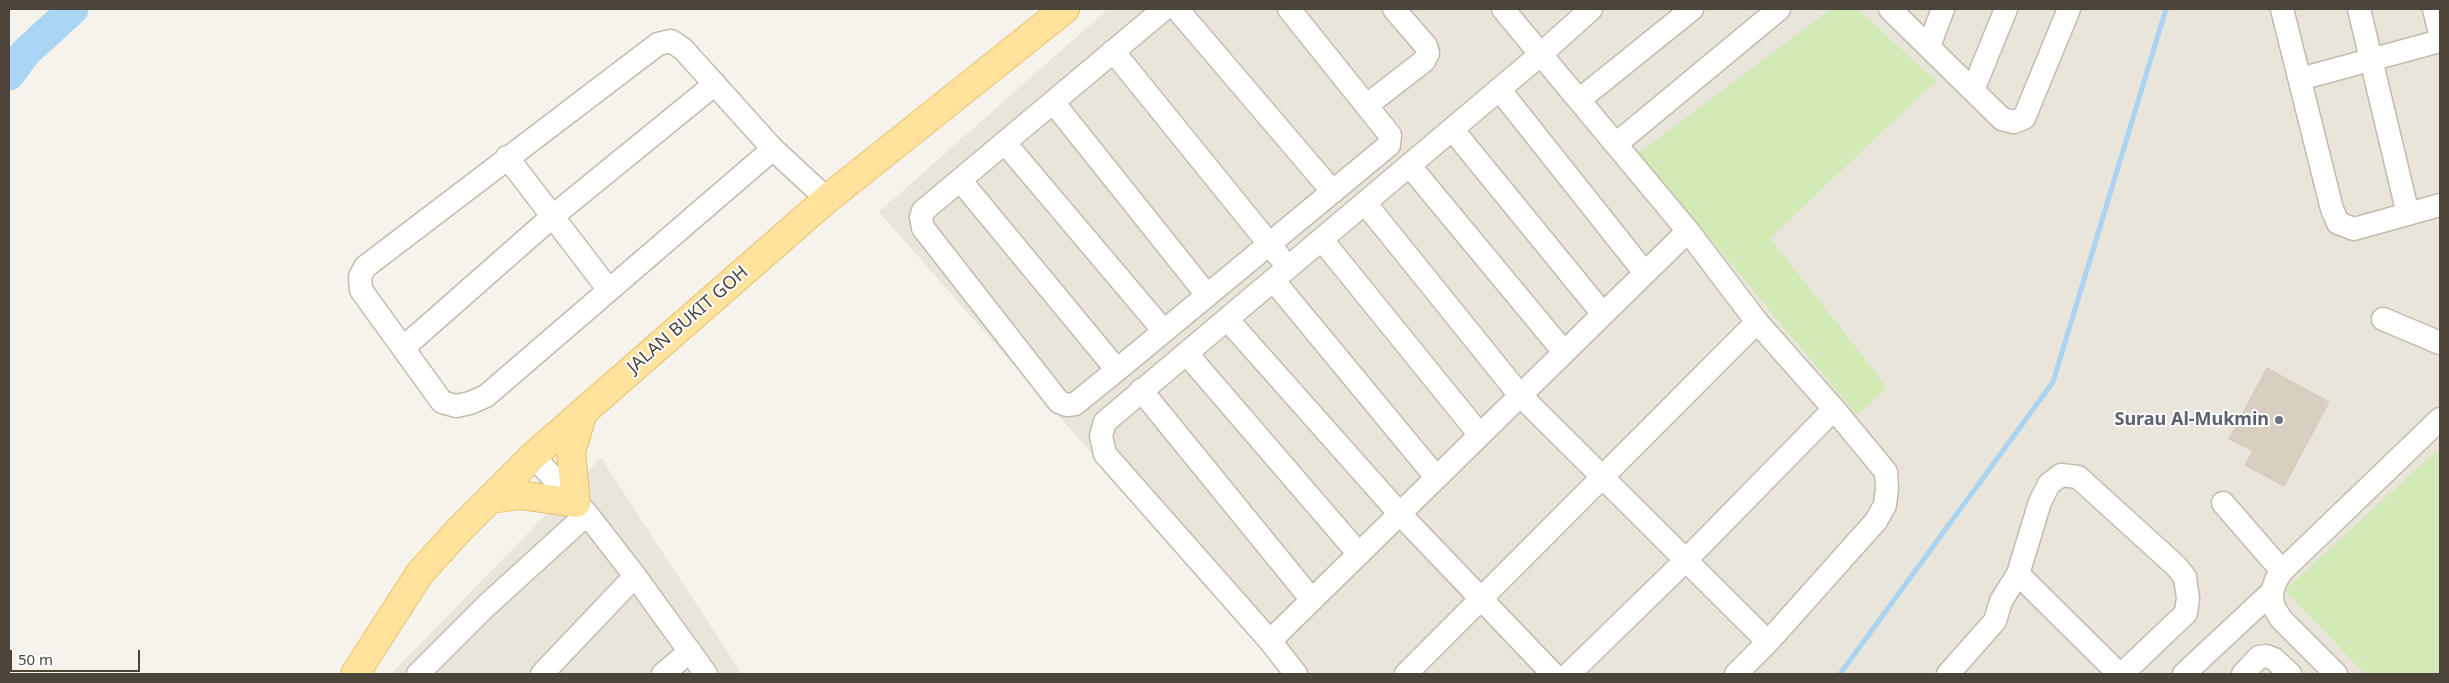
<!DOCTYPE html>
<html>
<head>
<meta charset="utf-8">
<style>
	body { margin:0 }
	#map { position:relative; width:2449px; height:683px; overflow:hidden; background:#f6f3ec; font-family:"Noto Sans",sans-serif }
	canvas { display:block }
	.frame { position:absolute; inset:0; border:10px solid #4b4439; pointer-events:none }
	.scale { position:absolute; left:10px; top:650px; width:130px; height:22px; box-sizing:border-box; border:2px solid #4b4439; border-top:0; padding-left:6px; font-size:15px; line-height:18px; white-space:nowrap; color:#4b4439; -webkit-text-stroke:4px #fff; paint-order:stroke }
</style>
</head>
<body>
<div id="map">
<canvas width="2449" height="683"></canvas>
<div class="frame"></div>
<div class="scale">50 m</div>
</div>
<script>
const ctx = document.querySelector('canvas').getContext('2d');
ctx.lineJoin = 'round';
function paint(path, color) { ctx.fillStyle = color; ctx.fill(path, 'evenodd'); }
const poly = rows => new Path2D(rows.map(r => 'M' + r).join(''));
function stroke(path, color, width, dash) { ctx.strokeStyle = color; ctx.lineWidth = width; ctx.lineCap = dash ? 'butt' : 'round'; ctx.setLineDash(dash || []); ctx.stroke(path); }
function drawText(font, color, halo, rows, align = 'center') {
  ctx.font = font + ' "Noto Sans",sans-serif'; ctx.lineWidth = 4; ctx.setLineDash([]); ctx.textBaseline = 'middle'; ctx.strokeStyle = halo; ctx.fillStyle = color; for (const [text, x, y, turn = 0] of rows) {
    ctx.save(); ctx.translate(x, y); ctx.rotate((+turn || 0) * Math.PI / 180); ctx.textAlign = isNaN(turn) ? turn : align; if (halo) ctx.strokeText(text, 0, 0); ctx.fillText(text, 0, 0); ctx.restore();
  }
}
paint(poly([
	[1108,9,2440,9,2440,674,1286,674,879,212],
	[601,458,742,674,391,674]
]), '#eae5da');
paint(poly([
	[1831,9,1857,9,1936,81,1770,238,1887,387,1857,415,1639,153],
	[2440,448,2440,674,2365,674,2285,590]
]), '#d2eab5');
stroke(poly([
	[1840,674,2053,382,2166,9]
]), '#a9d4f2', 5);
stroke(poly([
	[9,75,26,52,73,9]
]), '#a9d4f2', 31);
const building = poly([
	[2267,368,2329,402,2284,486,2245,465,2253,451,2229,439,2267,368]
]);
paint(building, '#d8cfc1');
stroke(building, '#d3c7b4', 1);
const minor = poly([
	[1164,9,923,211,921,217,923,228,1059,402,1067,405,1075,404,1117,370,1389,145,1390,135,1289,9],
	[1177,9,1333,192],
	[1503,9,1688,231,1757,322,1834,409,1886,472,1887,488,1885,505,1876,521,1768,642,1736,674],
	[1890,9,2002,119,2014,122,2024,118,2069,9],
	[2282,9,2332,209,2338,223,2354,229,2440,205],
	[2359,9,2408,214],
	[2434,9,2440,33],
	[1929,46,1943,9],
	[1113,51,1279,256],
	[2300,79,2440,41],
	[1499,89,1645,273],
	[1973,90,2006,9],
	[1579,100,1692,9],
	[1053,102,1207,295],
	[1367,105,1424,61,1428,53,1426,46,1394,9],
	[1452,129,1603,314],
	[1005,143,1163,330],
	[1616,144,1779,9],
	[773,149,486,396,470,403,456,406,442,402,361,290,360,277,365,267,658,44,671,41,683,49,773,149,827,199],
	[507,157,609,290],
	[1409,165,1564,352],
	[960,180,1117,370],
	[1365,203,1519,394,1768,642],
	[1322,240,1480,435],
	[1274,281,1436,477],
	[1227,319,1400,514,1553,674],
	[2383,319,2440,343],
	[403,348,553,216,715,84],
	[1187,354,1359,554],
	[1141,390,1312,600],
	[533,456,587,514,635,576,706,674],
	[2223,503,2282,571],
	[2018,574,2119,674],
	[1270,641,1688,231],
	[418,674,485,607,587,514],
	[542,674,635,576],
	[663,674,690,651],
	[1296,674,1270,641,1105,454,1101,436,1105,422,1540,55,1591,9],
	[1406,674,1757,322],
	[1569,674,1685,561,1834,409],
	[1948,674,1995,621,2001,601,2018,574,2040,502,2049,484,2061,475,2078,477,2176,566,2185,577,2188,598,2186,613,2122,674],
	[2184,674,2272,592],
	[2243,674,2259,657,2266,656,2274,659,2290,674],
	[2336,674,2281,619,2273,606,2272,592,2276,580,2282,571,2440,419]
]);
const major = poly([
	[490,499,520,495,576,503,571,452,583,412],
	[355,674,420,573,460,529,533,456,827,199,1065,9]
]);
stroke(minor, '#c2bbae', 25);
stroke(major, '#e6c16a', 30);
stroke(minor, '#fff', 22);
stroke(major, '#ffe39c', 28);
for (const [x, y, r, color] of [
	[2279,420,5,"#6b7280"]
]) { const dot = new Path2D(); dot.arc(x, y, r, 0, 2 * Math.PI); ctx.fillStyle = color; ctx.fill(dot); stroke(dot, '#fff', 2); }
drawText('18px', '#4b4439', '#fff', [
	["JALAN BUKIT GOH",688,320,-41]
]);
drawText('bold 18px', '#5b616d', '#fff', [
	["Surau Al-Mukmin",2269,420]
], 'right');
</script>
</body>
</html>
